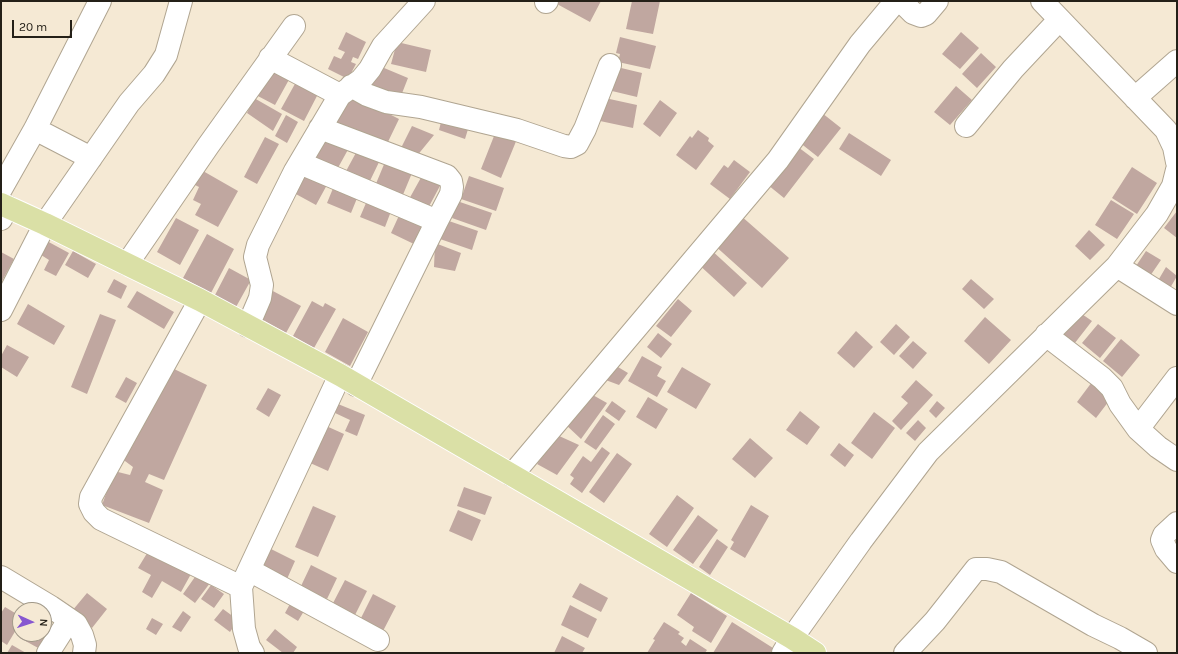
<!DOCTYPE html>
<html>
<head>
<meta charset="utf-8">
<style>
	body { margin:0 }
	#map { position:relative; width:1178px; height:654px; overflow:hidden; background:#f5e9d4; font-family:Karla,sans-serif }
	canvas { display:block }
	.frame { position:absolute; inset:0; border:2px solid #242018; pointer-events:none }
	.north { position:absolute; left:12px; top:602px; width:40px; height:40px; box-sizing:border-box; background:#f5e9d4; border:1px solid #a19989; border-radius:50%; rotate:93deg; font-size:11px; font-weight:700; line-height:16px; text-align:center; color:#242018 }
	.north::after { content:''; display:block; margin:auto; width:14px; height:18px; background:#8757d0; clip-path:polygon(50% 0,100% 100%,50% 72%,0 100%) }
	.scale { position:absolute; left:12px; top:20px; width:60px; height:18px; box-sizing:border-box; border:2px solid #242018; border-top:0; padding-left:5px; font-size:12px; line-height:14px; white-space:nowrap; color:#242018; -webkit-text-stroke:3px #f5e9d4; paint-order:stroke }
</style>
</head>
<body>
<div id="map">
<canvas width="1178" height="654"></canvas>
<div class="frame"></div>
<div class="north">N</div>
<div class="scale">20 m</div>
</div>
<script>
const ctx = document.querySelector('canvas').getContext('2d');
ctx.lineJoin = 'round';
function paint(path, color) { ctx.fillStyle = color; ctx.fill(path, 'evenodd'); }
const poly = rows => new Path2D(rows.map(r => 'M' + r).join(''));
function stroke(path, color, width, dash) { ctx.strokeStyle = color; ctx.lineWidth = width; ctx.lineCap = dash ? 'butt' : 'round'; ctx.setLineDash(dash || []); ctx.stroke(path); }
paint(poly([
	[558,1,601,1,590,22,557,4],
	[632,1,660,1,653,34,626,29],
	[346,32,366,42,358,59,353,57,351,62,356,64,348,79,328,69,334,56,341,59,345,52,338,49],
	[961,32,979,48,960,69,942,54],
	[620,37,656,46,650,69,618,62,620,54,616,53],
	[397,42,431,50,426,72,391,64],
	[981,53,996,67,977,88,962,74],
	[270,65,291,76,275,105,254,94],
	[377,65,408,78,399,101,368,89],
	[617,67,642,73,637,97,612,91],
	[296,82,318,94,304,121,281,109],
	[956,86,972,100,950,125,934,112],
	[350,94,399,119,386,146,336,124],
	[254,98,282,114,273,131,247,113],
	[605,98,637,105,633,128,600,121],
	[660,100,677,113,660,137,643,124],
	[822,113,841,128,818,157,799,142],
	[286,115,298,122,287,143,275,136],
	[442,118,469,126,465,139,439,130],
	[412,126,434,135,416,157,400,150],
	[698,130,709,138,708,141,714,146,696,170,676,155,690,136,692,138],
	[496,131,517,139,501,178,481,169],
	[849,133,891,160,881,176,839,149],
	[328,134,350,146,334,175,312,163],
	[265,137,279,144,257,184,244,177],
	[798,147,814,159,784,198,768,185],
	[358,149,380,160,368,185,345,173],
	[734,160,750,172,730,199,710,184,724,165,728,168],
	[385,162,412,173,402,197,375,186],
	[1132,167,1157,183,1137,214,1112,198],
	[203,171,238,191,218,227,195,215,201,204,193,200,199,187,195,185],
	[306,171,328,183,316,205,294,193],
	[423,174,441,184,426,212,408,201],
	[469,176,504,188,496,211,461,199],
	[336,181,360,191,351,213,327,203],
	[369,196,393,206,385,227,360,217],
	[1111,200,1134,214,1117,239,1095,225],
	[457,201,492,213,486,230,452,218],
	[402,209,427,221,416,245,391,233],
	[1177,211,1177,238,1164,228],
	[740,215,789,258,762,288,713,244],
	[176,218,199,230,180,265,157,252],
	[446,220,478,231,472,250,440,239],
	[1089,230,1105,245,1090,260,1075,246],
	[207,234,234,249,211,293,183,278],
	[45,240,69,253,56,276,44,270,49,260,38,253],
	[435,243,461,253,455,271,434,267],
	[709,248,747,283,734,297,696,262],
	[73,251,96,264,88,278,65,265],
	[1146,251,1161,260,1148,279,1134,269],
	[1,252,14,259,1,283],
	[1166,267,1177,276,1169,290,1156,284],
	[229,268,251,280,236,307,215,295],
	[114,279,127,286,121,299,107,292],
	[971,279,994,299,984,309,962,289],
	[271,290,301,306,286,333,256,316],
	[137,291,174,312,164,329,127,307],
	[678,299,692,311,671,337,656,326],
	[312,301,323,307,325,303,336,309,314,348,293,336],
	[28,304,65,326,54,345,17,324],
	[1079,312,1092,321,1071,348,1058,335],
	[100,314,116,320,87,394,71,387],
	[985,317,1011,340,989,364,964,341],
	[343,318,368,332,350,366,325,352],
	[896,324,910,337,894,355,880,342],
	[1098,324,1116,338,1100,358,1082,343],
	[856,331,873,347,854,368,837,353],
	[658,333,672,344,661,358,647,347],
	[1121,339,1140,355,1122,377,1103,361],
	[913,341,927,353,913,369,899,356],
	[7,345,29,357,17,377,1,367,1,356],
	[642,356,662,367,657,376,666,381,657,397,628,381],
	[613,364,628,373,619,385,603,379],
	[170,367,207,385,164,480,149,474,145,482,163,490,149,523,102,505,114,471,130,475,133,467,121,458],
	[682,367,711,384,696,409,667,392],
	[126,377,137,383,126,403,115,397],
	[916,380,933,395,901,430,892,421,908,403,901,397],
	[1092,382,1112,397,1096,418,1077,402],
	[268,388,281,395,269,417,256,409],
	[591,394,607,403,581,439,565,424],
	[648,397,668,409,656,429,636,417],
	[612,401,626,411,619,421,605,411],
	[937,401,945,408,936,418,929,411],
	[338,404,365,415,357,436,345,431,350,420,335,413],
	[800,411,820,427,807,445,786,430],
	[874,412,895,428,872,459,851,443],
	[603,415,615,424,596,450,584,442],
	[918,420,926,428,915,441,906,433],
	[324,425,344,434,328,471,308,462],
	[557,435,579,445,557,475,537,464],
	[750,438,773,458,755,478,732,459],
	[839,443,854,455,845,467,830,455],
	[602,447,610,453,582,493,570,484,574,478,570,475,583,456,591,462],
	[617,453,632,464,604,503,589,492],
	[464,487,492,497,485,515,457,506],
	[677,495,694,508,667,547,649,534],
	[751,505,769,516,745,558,730,549,734,542,731,540],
	[313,506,336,516,318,557,295,547],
	[458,510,481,520,472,541,449,531],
	[698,515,718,530,693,564,673,550],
	[717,539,728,547,710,575,699,567],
	[263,545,295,561,287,579,255,563],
	[149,550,191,574,181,592,162,581,152,598,142,592,151,575,138,568],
	[311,565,337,578,327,599,301,586],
	[197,574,210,583,195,603,183,594],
	[345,580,367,591,354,617,332,605],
	[580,583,608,598,601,612,572,597],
	[211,585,224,594,214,608,201,599],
	[87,593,107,609,92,628,72,611],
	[691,593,727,616,711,643,692,631,694,627,677,615],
	[373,594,396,606,383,631,360,620],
	[291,602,304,611,298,621,285,613],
	[570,605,597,619,588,638,561,625],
	[5,607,20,616,20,623,7,645,1,641,1,613],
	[223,609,238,620,230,632,214,620],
	[183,611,191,617,181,632,172,627],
	[152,618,163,624,156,635,146,629],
	[664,622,680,632,678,634,684,638,681,642,686,646,690,639,707,650,705,653,647,653,655,640,653,639],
	[732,622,773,648,770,653,713,653],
	[44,625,51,629,40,649,20,638,23,634,44,634],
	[275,629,297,647,293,653,283,653,266,640],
	[562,636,585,648,582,653,554,653],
	[12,645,26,653,7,653]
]), '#c0a7a0');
const minor = poly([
	[901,1,913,13,921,16,926,14,937,1],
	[1042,1,1166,130,1174,147,1177,162],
	[546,2,547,1],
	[270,58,340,95],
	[351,86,367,95,386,102,421,107,517,130,564,146,571,147,577,144,585,129,610,65],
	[1135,98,1177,61],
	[966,126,1013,69,1059,20],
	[320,128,447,176,451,181,452,187,451,194,437,221,356,385],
	[35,129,91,158],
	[300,163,437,221],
	[1,189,35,129,100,1],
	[1,219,8,207],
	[127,264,208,146,294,26],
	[1117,266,1177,304],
	[200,300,91,497,90,504,94,512,101,519,241,587],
	[1,310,45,224,129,103,154,74,166,55,181,1],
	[248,326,260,298,262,285,255,257,258,245,295,171,340,95,361,80,370,69,383,46,424,1],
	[1046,335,1102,378,1112,388,1120,404,1138,429,1158,447,1177,460],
	[1138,429,1177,378],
	[512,475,778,160,860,44,896,1],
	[1177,523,1164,535,1162,540,1166,549,1177,562],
	[249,570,378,640],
	[1,577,51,607,76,624,82,635,85,645,84,653],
	[48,653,69,620],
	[253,653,249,647,244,629,241,587,340,375],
	[783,653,792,638,861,541,928,452,1117,266,1157,214,1173,186,1177,170],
	[905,653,935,621,976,569,987,569,1001,572,1093,625,1120,638,1146,653]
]);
const major = poly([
	[1,204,45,224,200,300,340,375,792,638,815,653]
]);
stroke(minor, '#b0a591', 24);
stroke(major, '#fff', 24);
stroke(minor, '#fff', 22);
stroke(major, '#dae0a6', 22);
</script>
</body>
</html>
